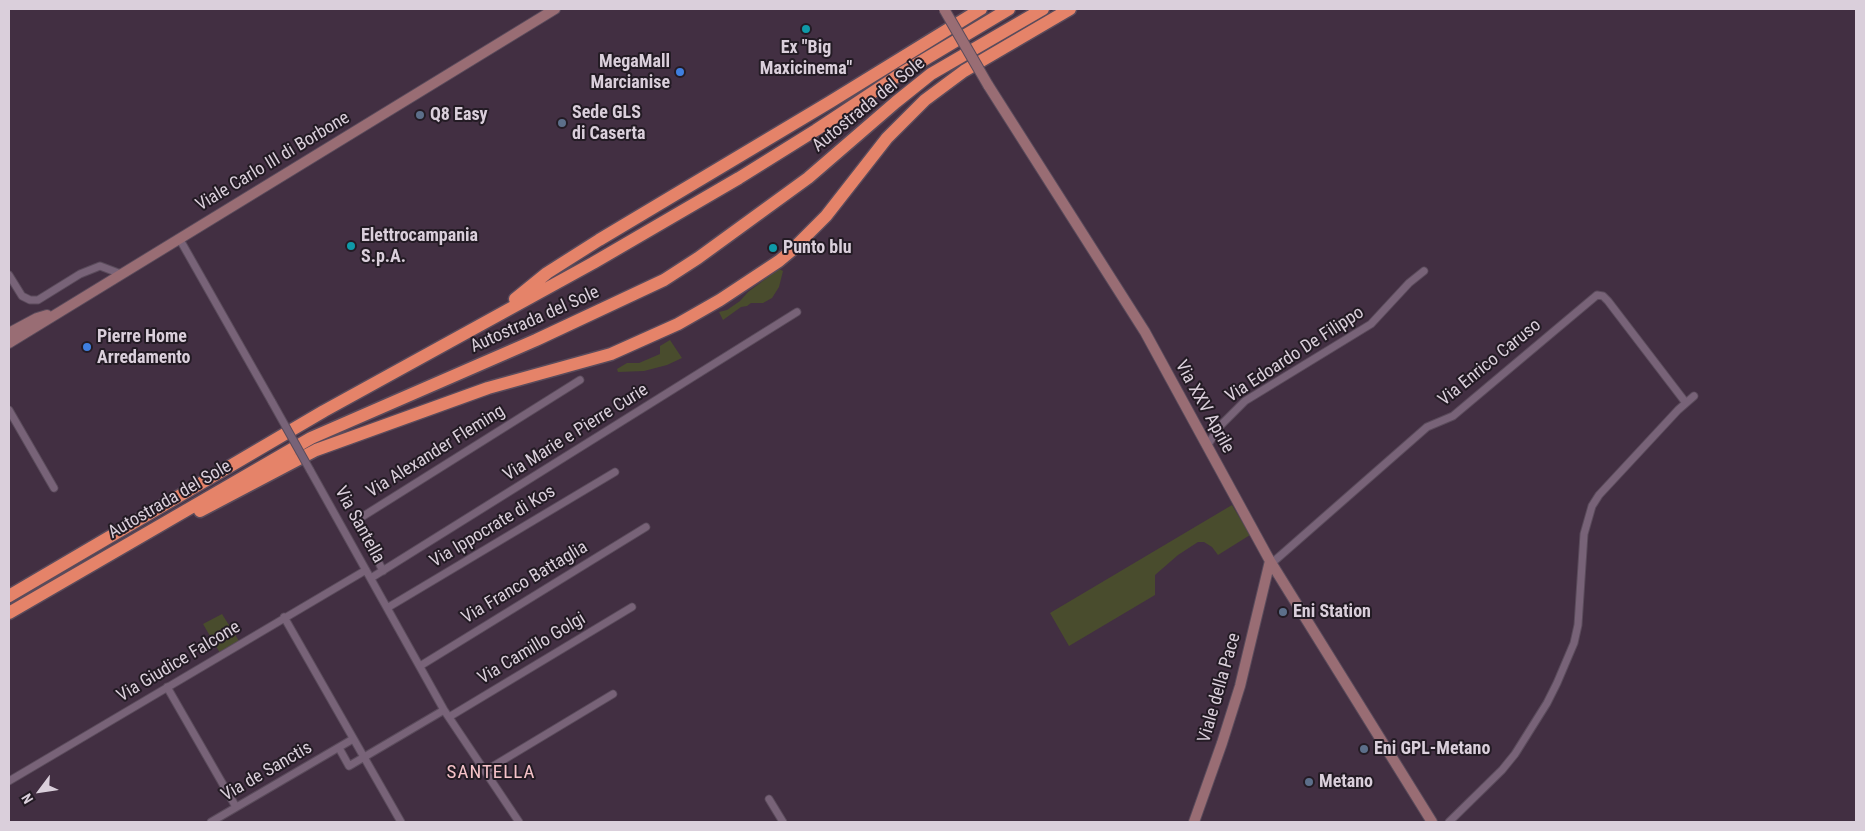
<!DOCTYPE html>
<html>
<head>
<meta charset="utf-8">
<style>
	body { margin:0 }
	#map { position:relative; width:1865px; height:831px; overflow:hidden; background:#422f42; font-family:"Roboto Condensed",sans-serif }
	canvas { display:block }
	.frame { position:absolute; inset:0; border:10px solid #dacfdb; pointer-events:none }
	.north { position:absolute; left:15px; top:766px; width:50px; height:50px; -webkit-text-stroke:4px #231b24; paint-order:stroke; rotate:239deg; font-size:14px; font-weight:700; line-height:20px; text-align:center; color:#dacfdb }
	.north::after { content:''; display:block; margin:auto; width:18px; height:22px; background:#dacfdb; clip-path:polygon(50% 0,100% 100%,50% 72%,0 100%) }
</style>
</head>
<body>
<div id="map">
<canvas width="1865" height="831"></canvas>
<div class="frame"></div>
<div class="north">N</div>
</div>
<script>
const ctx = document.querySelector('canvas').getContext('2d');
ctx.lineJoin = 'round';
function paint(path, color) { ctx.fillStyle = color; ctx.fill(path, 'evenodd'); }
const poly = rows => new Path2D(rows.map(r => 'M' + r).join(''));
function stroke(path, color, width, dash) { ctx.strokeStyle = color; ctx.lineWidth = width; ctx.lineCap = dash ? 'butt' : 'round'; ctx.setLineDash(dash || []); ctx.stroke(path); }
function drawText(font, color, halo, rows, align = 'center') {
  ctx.font = font + ' "Roboto Condensed",sans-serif'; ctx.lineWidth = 4; ctx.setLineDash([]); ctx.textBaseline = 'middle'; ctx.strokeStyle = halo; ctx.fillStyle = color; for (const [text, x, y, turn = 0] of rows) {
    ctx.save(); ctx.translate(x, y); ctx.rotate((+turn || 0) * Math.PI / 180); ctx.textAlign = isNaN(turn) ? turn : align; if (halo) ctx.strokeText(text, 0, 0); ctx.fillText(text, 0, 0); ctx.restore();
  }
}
paint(poly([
	[779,269,783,271,779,287,772,298,763,303,751,303,747,306,741,307,723,320,719,312,727,310,740,301,748,292],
	[670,340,682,358,667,365,644,371,618,372,617,369,627,363,639,363,660,354,660,346],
	[1232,505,1250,535,1218,555,1212,547,1204,542,1198,542,1178,555,1155,575,1155,595,1069,646,1050,613],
	[222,614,239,641,220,653,203,624]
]), '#494c2d');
const street = poly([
	[179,238,272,402],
	[9,275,22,296,30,300,38,300,80,274,100,266,121,274],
	[9,410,54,488],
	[1207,446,1220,426,1245,401,1371,324,1409,283,1424,271],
	[310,470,444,710,519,822],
	[1272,563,1427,427,1453,416,1597,295,1603,296,1608,301,1686,403],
	[383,571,357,520,580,380],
	[371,578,797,312],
	[387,608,615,472],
	[284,617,401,822],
	[420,666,646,527],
	[167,687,236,807],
	[449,717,632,607],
	[339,748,349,766,444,710],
	[485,771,613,694],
	[9,781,366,570],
	[769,799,783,822],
	[211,822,353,739],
	[1449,822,1502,770,1515,754,1547,703,1557,683,1574,643,1578,625,1584,534,1592,506,1599,495,1678,410,1694,396]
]);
const secondary = poly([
	[988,85,1145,332,1270,561,1432,822],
	[9,333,37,318,47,315],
	[9,343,555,9],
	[1194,822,1222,743,1240,686,1270,561]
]);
const highway = poly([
	[515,299,547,273,599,240,830,102,981,9],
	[200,511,316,450,488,388,611,354,678,324,720,300,779,261,791,251,826,216,887,138,925,100,964,71,1070,9],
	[9,596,324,411,593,263,739,178,816,130,902,73,1009,9],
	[9,613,311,438,536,340,664,280,698,258,808,178,896,102,931,74,1043,9]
]);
stroke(street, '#5a4b5b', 9);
stroke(secondary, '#5a4b5b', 12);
stroke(highway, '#5a4b5b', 15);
stroke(street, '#786378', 7);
stroke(secondary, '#996d74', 10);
stroke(highway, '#e58369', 12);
const streetBridge = poly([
	[272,402,310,470]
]);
const secondaryBridge = poly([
	[944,9,988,85]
]);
stroke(streetBridge, '#5a4b5b', 9, []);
stroke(secondaryBridge, '#5a4b5b', 12, []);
stroke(streetBridge, '#786378', 7);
stroke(secondaryBridge, '#996d74', 10);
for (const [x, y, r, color] of [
	[806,29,5,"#0f9aa8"],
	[680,72,5,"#3f7fe0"],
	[420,115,5,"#5c6f8a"],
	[562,123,5,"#5c6f8a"],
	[351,246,5,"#0f9aa8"],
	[773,248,5,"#0f9aa8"],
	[87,347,5,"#3f7fe0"],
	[1283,612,5,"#5c6f8a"],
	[1364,749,5,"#5c6f8a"],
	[1309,782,5,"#5c6f8a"]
]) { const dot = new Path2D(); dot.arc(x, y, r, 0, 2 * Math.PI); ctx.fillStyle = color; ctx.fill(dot); stroke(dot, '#231b24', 2); }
drawText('bold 18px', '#dacfdb', '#231b24', [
	["Ex \"Big",806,48,"center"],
	["Maxicinema\"",806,69,"center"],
	["MegaMall",670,62,"right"],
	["Marcianise",670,83,"right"],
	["Sede GLS",572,113],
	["di Caserta",572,134],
	["Q8 Easy",430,115],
	["Elettrocampania",361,236],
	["S.p.A.",361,257],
	["Punto blu",783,248],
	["Pierre Home",97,337],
	["Arredamento",97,358],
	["Eni Station",1293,612],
	["Eni GPL-Metano",1374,749],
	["Metano",1319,782]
], 'left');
drawText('18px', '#dacfdb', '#231b24', [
	["Autostrada del Sole",869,105,-39],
	["Viale Carlo III di Borbone",273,162,-31],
	["Autostrada del Sole",535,320,-24],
	["Via Edoardo De Filippo",1295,355,-33],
	["Via Enrico Caruso",1490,363,-39],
	["Via XXV Aprile",1204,407,61],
	["Via Marie e Pierre Curie",576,433,-32],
	["Via Alexander Fleming",436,452,-32],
	["Autostrada del Sole",170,500,-30],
	["Via Santella",359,525,61],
	["Via Ippocrate di Kos",493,527,-31],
	["Via Franco Battaglia",525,583,-31],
	["Via Camillo Golgi",532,649,-31],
	["Via Giudice Falcone",179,662,-31],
	["Viale della Pace",1220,688,-74],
	["Via de Sanctis",267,772,-30]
]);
ctx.letterSpacing = '1px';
drawText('19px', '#f7c3c9', '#231b24', [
	["SANTELLA",491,773]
]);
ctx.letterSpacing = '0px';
</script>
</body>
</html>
